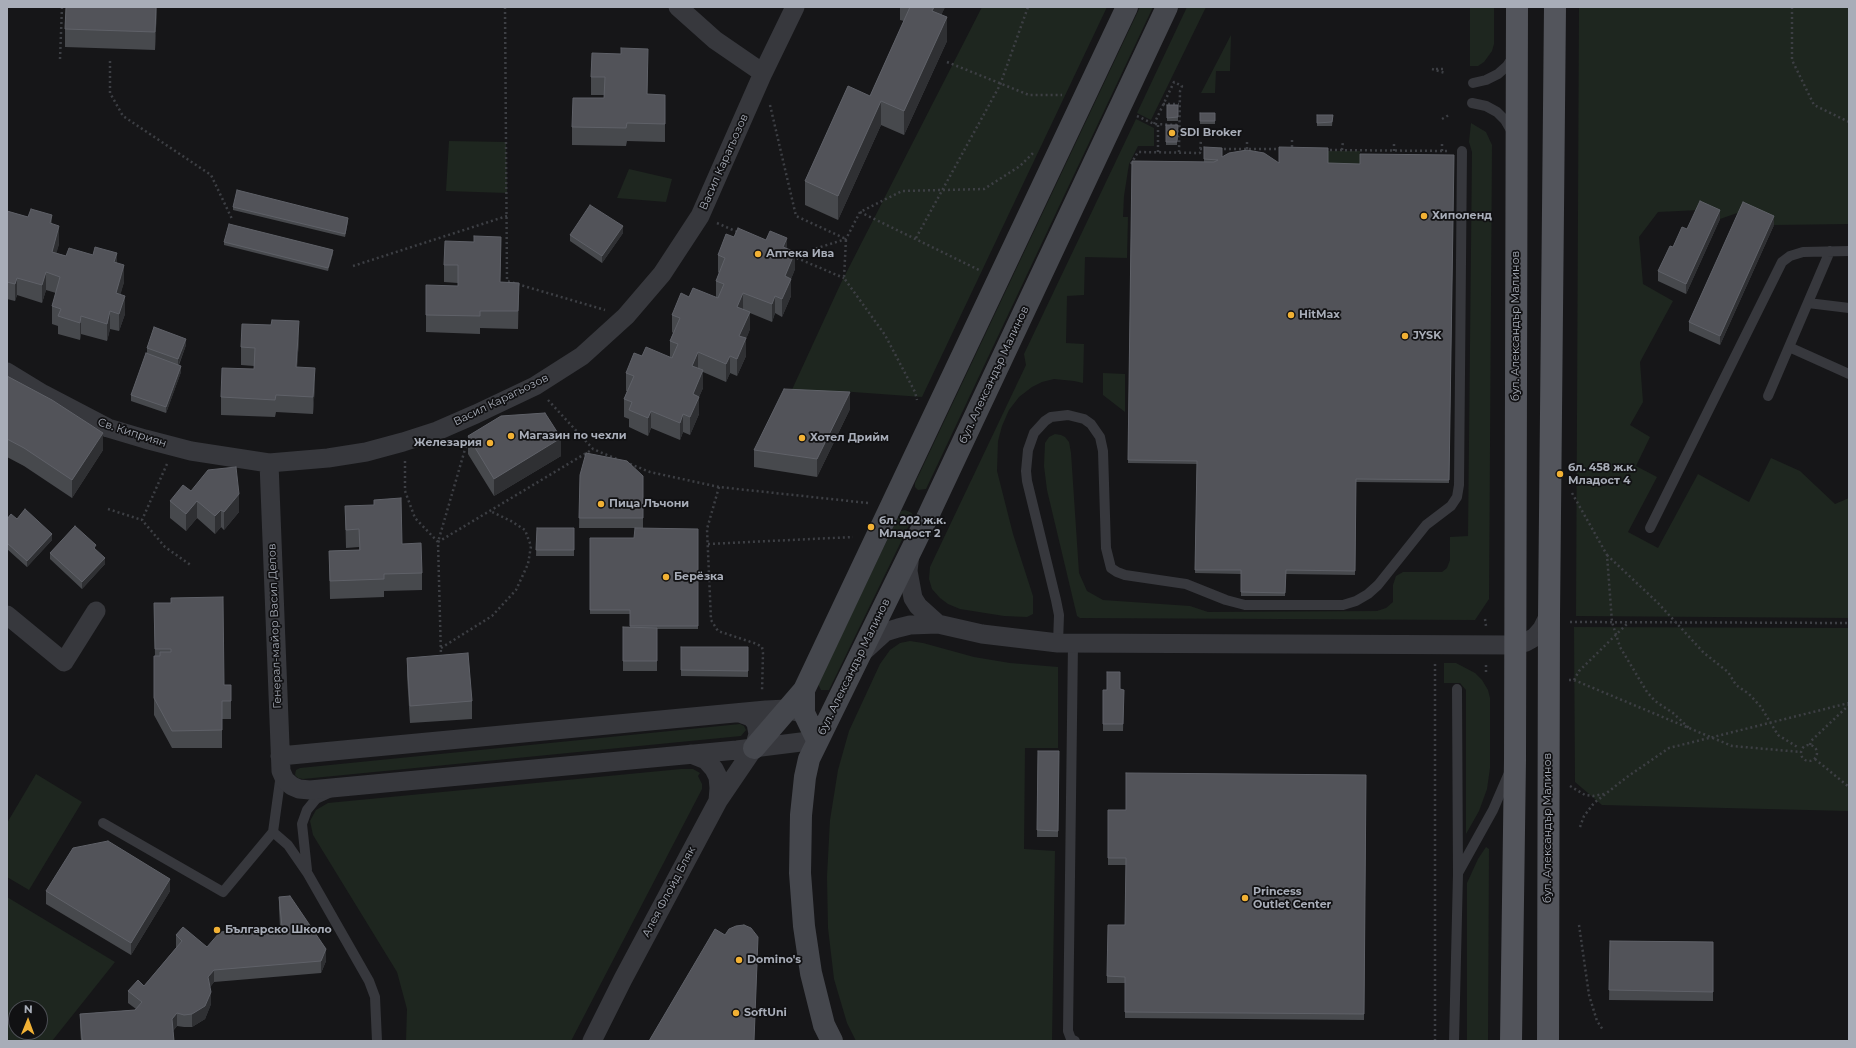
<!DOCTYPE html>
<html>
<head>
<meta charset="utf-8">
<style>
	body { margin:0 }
	#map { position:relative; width:1856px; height:1048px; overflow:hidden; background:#161618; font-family:Montserrat,sans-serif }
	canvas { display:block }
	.frame { position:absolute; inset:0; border:8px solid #a8adb8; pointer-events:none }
	.north { position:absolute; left:8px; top:1000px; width:40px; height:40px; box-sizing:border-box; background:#111113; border:1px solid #4d4f55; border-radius:50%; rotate:1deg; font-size:11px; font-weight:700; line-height:16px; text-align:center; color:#a8adb8 }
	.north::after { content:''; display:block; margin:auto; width:14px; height:18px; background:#f2b134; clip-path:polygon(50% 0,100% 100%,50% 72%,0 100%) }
</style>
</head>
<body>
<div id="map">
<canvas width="1856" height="1048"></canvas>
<div class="frame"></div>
<div class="north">N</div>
</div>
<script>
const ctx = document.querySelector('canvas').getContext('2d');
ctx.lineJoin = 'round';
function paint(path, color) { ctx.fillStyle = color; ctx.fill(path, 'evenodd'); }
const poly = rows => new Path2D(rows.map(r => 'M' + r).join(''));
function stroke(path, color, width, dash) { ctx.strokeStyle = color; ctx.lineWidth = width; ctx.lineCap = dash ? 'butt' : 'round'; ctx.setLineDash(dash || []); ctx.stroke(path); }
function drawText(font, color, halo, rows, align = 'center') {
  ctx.font = font + ' Montserrat,sans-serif'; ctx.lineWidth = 3.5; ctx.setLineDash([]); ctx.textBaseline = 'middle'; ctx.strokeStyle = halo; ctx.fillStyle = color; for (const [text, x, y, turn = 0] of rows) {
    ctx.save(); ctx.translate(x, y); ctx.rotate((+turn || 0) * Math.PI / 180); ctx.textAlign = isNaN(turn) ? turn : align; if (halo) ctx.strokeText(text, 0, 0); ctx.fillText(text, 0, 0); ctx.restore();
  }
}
paint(poly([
	[982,7,1107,7,922,397,839,391,784,407,841,283],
	[1140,7,1153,7,926,489,918,490,915,487,915,483],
	[1187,7,1206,7,1151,120,1137,113],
	[1470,7,1494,7,1494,44,1492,51,1484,62,1478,66,1470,66],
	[1579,7,1849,7,1849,224,1774,225,1743,211,1720,219,1700,210,1658,212,1639,237,1643,284,1673,301,1640,362,1643,402,1630,425,1650,437,1636,466,1657,477,1628,532,1658,548,1698,474,1749,502,1771,458,1800,471,1835,504,1849,498,1849,618,1576,616],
	[1231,35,1230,71,1216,71,1215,93,1201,93],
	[1136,119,1154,128,1154,146,1138,146,1129,164,1124,196,1123,217,1128,217,1127,258,1085,257,1084,295,1067,296,1066,343,1084,344,1083,383,1074,381,1054,379,1042,382,1032,387,1019,397,1009,410,1002,426,998,441,997,471,1013,534,1033,596,1033,614,1027,617,1004,616,960,609,948,604,940,598,932,589,929,579,930,567,1026,365,1024,354],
	[1471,123,1486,132,1492,145,1489,599,1475,620,1080,618,1077,616,1047,490,1044,466,1045,443,1049,437,1055,434,1061,435,1065,437,1069,442,1071,453,1079,573,1087,591,1103,600,1190,606,1208,612,1377,611,1386,608,1393,602,1393,585,1396,576,1403,572,1442,572,1447,568,1450,560,1450,537,1468,536,1472,152,1469,142],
	[449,141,506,142,507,193,446,191],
	[1328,151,1360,151,1360,167,1328,167],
	[629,169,672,179,666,202,617,198],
	[1103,373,1125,374,1125,412,1103,395],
	[905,510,912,513,913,517,829,690,821,690,818,684,901,511],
	[1574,627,1849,628,1849,811,1602,805,1575,782],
	[910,641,923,643,974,657,1010,663,1058,667,1058,748,1025,748,1024,849,1055,851,1052,1041,856,1041,847,1023,834,979,828,928,827,877,830,820,838,770,849,731,880,664,890,650,900,643],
	[1444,663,1456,663,1475,673,1482,680,1488,690,1490,698,1490,768,1487,789,1479,811,1466,834,1466,690,1460,683,1444,683],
	[740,724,744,726,746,730,741,736,303,779,298,778,295,775,296,770,300,768],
	[681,769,693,769,700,773,698,776,702,784,702,789,571,1041,406,1041,407,1009,397,972,313,835,310,821,316,810,328,803],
	[36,774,82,802,29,890,7,877,7,823],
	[1486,847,1489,849,1488,1041,1467,1041,1467,883,1478,859],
	[7,897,115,962,52,1041,7,1041],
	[16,1008,40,1008,40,1032,16,1032]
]), '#1e261f');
stroke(poly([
	[505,7,507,281,605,310],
	[1792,7,1792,60,1814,105,1849,122],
	[60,59,62,7],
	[110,61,110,93,123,116,211,175,232,219],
	[947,62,1029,95,1062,95],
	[1432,69,1445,73],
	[1436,69,1445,69],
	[1163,104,1179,104],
	[770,105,796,216,846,239,844,278,885,335,915,392,917,400],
	[1137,116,1154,124,1179,125],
	[1442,119,1449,115],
	[1154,124,1174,82,1182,86,1180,91,1179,153],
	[1292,140,1292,149],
	[1200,149,1206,149],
	[1219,149,1282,149],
	[1247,149,1247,140],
	[1325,150,1448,151],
	[1342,150,1343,141],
	[1394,151,1394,141],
	[1442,151,1442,142],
	[1158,152,1158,124],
	[1131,164,1138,152,1200,153,1201,139],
	[860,212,979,270],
	[717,223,740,233],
	[916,238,1000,85,1028,7],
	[792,256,846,239,860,212,902,191,984,189,1020,166,1034,152],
	[792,256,844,278],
	[353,266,507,216],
	[548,400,593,449,619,460],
	[405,461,405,491,415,518,438,542,468,439],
	[167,464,142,520,165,547,192,566],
	[630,464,650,472,719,487,868,503],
	[719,487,707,529,711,620,718,631,757,644,762,647,763,653,762,692],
	[1572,493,1607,555,1612,622,1620,647,1647,692,1655,701,1673,713,1689,728],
	[108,509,142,520],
	[708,544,853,537],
	[1607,555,1658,603,1704,653,1728,672,1736,685,1749,694,1761,707,1778,735,1799,748],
	[1485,619,1486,626],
	[1570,622,1849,623],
	[441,648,492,616,516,590,528,564,531,546,525,530,511,521,490,511],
	[441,657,438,542,593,449],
	[1486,665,1486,672],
	[1569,680,1574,680,1732,746,1801,752],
	[1574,680,1579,671,1628,623],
	[1810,745,1811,741,1849,705],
	'1801 753a8 8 0 1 1 16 0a8 8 0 1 1-16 0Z',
	[1815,759,1849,787],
	[1570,786,1585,795,1593,796,1604,794],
	[1580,827,1584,816,1594,803,1627,777,1669,748,1849,703],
	[1579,925,1589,995,1597,1021,1603,1030],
	[1435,1041,1435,663]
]), '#3d3f44', 2.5, [2, 3]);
stroke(poly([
	[1473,83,1486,80,1498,74,1507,66,1513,57],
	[1472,103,1486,106,1497,112,1505,120,1512,132],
	[1808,303,1849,308],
	[1789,347,1849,374],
	[1768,396,1830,251],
	[1650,528,1782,262,1790,256,1803,252,1849,251],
	[1058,643,1059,615,1056,600,1027,481,1026,471,1028,450,1034,433,1045,421,1051,417,1068,415,1084,419,1091,424,1100,437,1103,451,1106,548,1111,568,1117,572,1125,575,1186,584,1226,600,1245,605,1343,605,1356,601,1368,594,1378,585,1426,525,1451,506,1457,497,1459,485,1462,151],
	[1073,643,1068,1031,1071,1039,1075,1041],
	[103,823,223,892,273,832,281,774],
	[273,832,288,845,308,874,369,981,375,997,377,1041],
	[307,870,302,824,307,810,316,799,329,793],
	[1458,873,1493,810,1509,773],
	[1454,1041,1458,874,1457,689]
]), '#37383d', 10);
stroke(poly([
	[678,7,715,40,763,73],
	[7,372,43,394,108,428,145,439,191,451,269,463,328,458,366,452,403,442,437,431,476,414,535,386,582,356,626,316,662,274,700,216,763,73,795,7],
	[269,463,281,771,285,780,292,786,299,789,310,790,737,750,817,740],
	[910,554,908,571,913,598,918,606,938,624],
	[7,615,64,662,96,611],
	[863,652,885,632,898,628,910,625,938,624,982,634,1058,643,1515,645,1526,642,1535,637,1542,629,1549,615],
	[691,754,706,760,714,769,718,777,719,788,718,801],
	[280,756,766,710,787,709,798,712],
	[592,1041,623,979,718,801,754,748,758,734,756,723,751,717,740,713]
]), '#37383d', 19);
stroke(poly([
	[817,740,804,713,804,690,1127,7],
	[754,748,804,690],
	[832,1041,824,1025,811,973,804,926,800,873,801,815,805,777,809,759,928,516,1167,7]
]), '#45474d', 22);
stroke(poly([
	[1511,1041,1515,760,1517,7],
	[1548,1041,1549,615,1555,7]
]), '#53555c', 22);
paint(poly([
	[157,7,155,50,65,47,65,29],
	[900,7,945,7,941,15,947,41,904,135,881,125,838,220,805,205,805,181,870,96,904,21,900,20],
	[648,67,647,94,665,113,665,142,627,141,626,146,572,145,572,127,604,98,604,95,591,95,591,77],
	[1167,105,1178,105,1178,121,1167,121],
	[1200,113,1215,113,1215,124,1200,124],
	[1317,115,1333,115,1332,126,1317,126],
	[1166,125,1178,125,1177,145,1166,145],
	[1204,147,1222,157,1279,163,1360,164,1454,155,1449,483,1356,482,1355,575,1286,574,1285,596,1241,596,1241,574,1195,573,1197,464,1128,463,1132,161,1204,162],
	[233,207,348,221,345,237,233,210],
	[7,211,52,224,59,244,56,253,66,256,117,263,124,282,120,295,125,314,119,331,110,329,107,341,81,334,80,340,58,334,58,326,52,324,52,306,56,293,46,290,42,303,17,295,15,301,7,299],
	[1720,219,1686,294,1658,281,1658,271,1673,247,1687,229],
	[1774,225,1720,345,1689,331,1689,322],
	[623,233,602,263,570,241,570,235],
	[501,237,500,282,519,283,518,329,480,328,480,334,426,332,426,315,458,286,458,283,444,282,444,265,474,242],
	[224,242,333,253,328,271,224,245],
	[787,248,795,269,791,279,791,296,782,317,775,313,772,322,750,313,750,329,746,339,746,356,737,376,730,373,726,382,703,372,703,388,699,397,699,414,690,435,683,432,680,440,651,428,648,436,629,427,629,419,624,417,624,399,627,391,626,391,626,373,642,356,670,357,670,341,673,333,672,332,672,315,689,297,716,297,716,281,719,273,718,272,718,255],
	[299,339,297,367,315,385,313,414,276,412,275,417,221,415,221,397,254,369,254,366,241,365,241,347],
	[186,345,179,365,181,372,166,413,131,401,131,395,147,354,147,348],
	[7,376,103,450,72,498,24,466,7,457],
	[850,409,817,477,754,467,754,450],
	[468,436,561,456,494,496,468,454],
	[580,475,643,476,643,528,579,528],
	[191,491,239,512,224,530,221,527,215,534,197,518,186,531,170,518,170,501],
	[345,506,402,544,422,573,422,590,384,591,384,597,330,599,329,551,359,550,359,547,346,548],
	[7,519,17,519,52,540,27,567,7,549],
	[537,528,574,528,574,556,536,556],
	[698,529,698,629,657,629,657,671,623,671,623,627,630,627,630,614,590,614,590,538,634,538],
	[50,553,105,564,82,589,50,559],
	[154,603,224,685,231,685,231,719,222,719,222,748,172,748,154,715,154,656,155,656],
	[681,647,748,647,748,677,681,676],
	[407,658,472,701,472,719,410,723,407,676],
	[1103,690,1124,690,1123,731,1103,731],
	[1038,751,1059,751,1058,837,1037,837],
	[1366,775,1364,1020,1125,1018,1125,983,1107,983,1107,976,1125,925,1126,865,1108,865,1108,810,1126,810],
	[46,891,170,891,131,955,46,904],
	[279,897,326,961,321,973,214,982,210,987,211,1004,205,1019,192,1027,184,1027,177,1026,173,1031,174,1041,81,1041,80,1027,80,1014,135,1010,136,1009,128,1003,128,991,144,986,176,948,176,935,207,947,280,927,279,909],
	[1610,941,1713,942,1713,1001,1609,1000]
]), '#47494d');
paint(poly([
	[156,7,157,7,155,50,155,32],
	[934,7,945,7,932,35,932,11],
	[947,17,947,41,904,135,904,111],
	[648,49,648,67,647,112,647,94],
	[881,101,881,125,838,220,838,196],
	[1720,210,1720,219,1686,294,1686,284],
	[52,215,52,233,50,223],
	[1774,216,1774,225,1720,345,1720,336],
	[348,218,348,221,345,237,345,234],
	[59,226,59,244,52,270,52,252],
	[623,226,623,233,602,263,602,256],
	[787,238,787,256,783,247],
	[333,250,333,253,328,271,328,268],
	[795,252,795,269,791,279,791,296,782,317,782,299,785,276],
	[117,253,117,271,114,262],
	[124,265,124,282,116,311,116,293],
	[46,272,46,290,42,303,42,285],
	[17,278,17,295,15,301,15,284],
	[743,293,743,310,737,307],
	[125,296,125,314,119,331,119,314],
	[775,296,775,313,772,322,772,304],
	[110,311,110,329,107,341,107,324],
	[750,312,750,329,746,339,746,356,737,376,737,359,739,336],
	[81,316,81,334,80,340,80,323],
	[299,321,299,339,296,384,296,367],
	[186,339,186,345,178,366,178,359],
	[698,352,698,370,692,366],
	[730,356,730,373,726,382,726,364],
	[181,366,181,372,166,413,166,407],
	[315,368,315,385,313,414,313,397],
	[703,370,703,388,699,397,699,414,690,435,690,417,693,394],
	[850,392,850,409,817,477,817,459],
	[651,411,651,428,648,436,648,418],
	[683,414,683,432,680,440,680,423],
	[103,433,103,450,72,498,72,480],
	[561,438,561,456,494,496,494,479],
	[239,494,239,512,224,530,224,512],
	[197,501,197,518,186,531,186,514],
	[221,510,221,527,215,534,215,516],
	[52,534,52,540,27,567,27,561],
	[105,558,105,564,82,589,82,582],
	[170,879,170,891,131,955,131,943],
	[758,937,758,949,754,1041],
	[326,949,326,961,321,973,321,961],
	[214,970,214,982,208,990,208,977],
	[211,992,211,1004,205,1019,192,1027,192,1014],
	[177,1013,177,1026,172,1032,172,1019]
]), '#2f3033');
const building = poly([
	[66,7,156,7,155,32,65,29,66,7],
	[910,7,934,7,932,11,947,17,904,111,881,101,838,196,805,181,848,86,870,96,910,7],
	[621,48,648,49,647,94,665,95,665,124,627,123,626,128,572,127,573,98,604,98,605,77,591,77,592,53,621,54,621,48],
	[1167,105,1178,105,1178,117,1167,118,1167,105],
	[1200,113,1215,113,1215,121,1200,121,1200,113],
	[1317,115,1333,115,1332,122,1317,123,1317,115],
	[1166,125,1178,125,1177,142,1166,142,1166,125],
	[1204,147,1222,148,1222,157,1229,153,1247,150,1264,153,1279,163,1279,147,1328,148,1328,163,1360,164,1360,154,1454,155,1449,480,1356,479,1355,571,1286,570,1285,593,1241,592,1241,570,1195,570,1197,461,1128,460,1132,161,1214,162,1218,160,1204,159,1204,147],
	[237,190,348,218,345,234,233,207,237,190],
	[1700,201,1720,210,1686,284,1658,271,1670,246,1673,247,1682,227,1687,229,1700,201],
	[1743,202,1774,216,1720,336,1689,322,1743,202],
	[590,205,623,226,602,256,570,235,590,205],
	[31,209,52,215,50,223,59,226,52,252,66,256,69,248,93,255,95,247,117,253,114,262,124,265,116,293,125,296,119,314,110,311,107,324,81,316,80,323,58,316,61,309,52,306,60,277,46,272,42,285,17,278,15,284,7,282,7,211,28,217,31,209],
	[229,224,333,250,328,268,224,242,229,224],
	[738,228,766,240,770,231,787,238,783,247,795,252,785,276,791,279,782,299,775,296,772,304,743,293,737,307,750,312,739,336,746,338,737,359,730,356,726,364,698,352,692,366,703,370,693,394,699,397,690,417,683,414,680,423,651,411,648,418,629,410,632,402,624,399,634,376,626,373,634,353,642,356,646,347,672,358,678,344,670,341,680,318,672,315,681,293,689,297,693,288,718,298,724,284,716,281,725,258,718,255,726,234,734,237,738,228],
	[474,236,501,237,500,282,519,283,518,311,480,311,480,316,426,315,426,285,458,286,458,265,444,265,445,241,474,242,474,236],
	[272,320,299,321,296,367,315,368,313,397,276,395,275,400,221,397,222,368,254,369,255,348,241,347,242,324,271,325,272,320],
	[154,327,186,339,178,359,147,348,154,327],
	[146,353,181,366,166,407,131,395,146,353],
	[7,376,52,400,103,433,72,480,24,448,7,439,7,376],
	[784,389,850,392,817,459,754,450,784,389],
	[545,413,561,438,494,479,468,436,501,416,545,413],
	[586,453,627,461,643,476,643,518,579,518,580,475,586,453],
	[236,467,239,494,224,512,221,510,215,516,197,501,186,514,170,501,183,485,191,491,208,470,236,467],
	[401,498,402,544,421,543,422,573,384,574,384,579,330,581,329,551,360,550,359,529,346,530,345,506,374,505,374,500,401,498],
	[25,509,52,534,27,561,7,543,7,519,11,514,17,519,25,509],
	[75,526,96,545,94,548,105,558,82,582,50,553,75,526],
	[537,528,574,528,574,550,536,550,537,528],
	[635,528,698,529,698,626,630,626,630,610,590,610,590,538,634,538,635,528],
	[223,597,224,685,231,685,231,701,222,701,222,730,172,731,154,698,154,656,160,656,160,652,171,652,171,649,155,649,154,603,171,603,171,598,223,597],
	[623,627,657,628,657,661,623,661,623,627],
	[681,647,748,647,748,671,681,670,681,647],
	[468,653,472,701,410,706,407,658,468,653],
	[1107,672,1120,672,1120,689,1124,690,1123,724,1103,724,1103,690,1107,690,1107,672],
	[1038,751,1059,751,1058,831,1037,830,1038,751],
	[1126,773,1366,775,1364,1014,1125,1012,1125,977,1107,976,1108,925,1125,925,1126,858,1108,858,1108,810,1126,810,1126,773],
	[108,841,170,879,131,943,46,891,73,848,108,841],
	[290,896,326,949,321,961,214,970,208,977,211,992,205,1006,192,1014,184,1015,177,1013,172,1019,174,1041,83,1041,82,1038,80,1014,135,1010,142,1002,128,991,138,980,144,986,182,941,176,935,183,927,207,947,220,932,282,927,279,897,290,896],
	[744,925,751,928,758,937,754,1041,649,1041,715,929,725,935,729,929,736,926,744,925],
	[1610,941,1713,942,1713,992,1609,990,1610,941]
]);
paint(building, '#525359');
stroke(building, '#5f6168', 1);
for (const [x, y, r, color] of [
	[1172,133,4,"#f2b134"],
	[1424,216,4,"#f2b134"],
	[758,254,4,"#f2b134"],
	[1291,315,4,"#f2b134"],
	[1405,336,4,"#f2b134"],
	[511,436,4,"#f2b134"],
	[802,438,4,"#f2b134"],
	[490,443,4,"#f2b134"],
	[1560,474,4,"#f2b134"],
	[601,504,4,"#f2b134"],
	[871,527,4,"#f2b134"],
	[666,577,4,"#f2b134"],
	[1245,898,4,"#f2b134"],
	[217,930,4,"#f2b134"],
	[739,960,4,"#f2b134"],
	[736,1013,4,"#f2b134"]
]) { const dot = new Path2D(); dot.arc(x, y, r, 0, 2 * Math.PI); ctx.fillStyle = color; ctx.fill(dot); stroke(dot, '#111113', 1.5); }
drawText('bold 11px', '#a8adb8', '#111113', [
	["SDI Broker",1180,133],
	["Хиполенд",1432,216],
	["Аптека Ива",766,254],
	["HitMax",1299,315],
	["JYSK",1413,336],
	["Магазин по чехли",519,436],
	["Хотел Дрийм",810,438],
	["Железария",482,443,"right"],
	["бл. 458 ж.к.",1568,468],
	["Младост 4",1568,481],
	["Пица Лъчони",609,504],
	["бл. 202 ж.к.",879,521],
	["Младост 2",879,534],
	["Берёзка",674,577],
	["Princess",1253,892],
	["Outlet Center",1253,905],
	["Българско Школо",225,930],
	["Domino's",747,960],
	["SoftUni",744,1013]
], 'left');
drawText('11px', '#a8adb8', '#111113', [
	["Васил Карагьозов",724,162,-66],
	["бул. Александър Малинов",1516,326,-90],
	["бул. Александър Малинов",994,375,-65],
	["Васил Карагьозов",501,400,-26],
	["Св. Киприян",132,433,18],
	["Генерал-майор Васил Делов",275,626,-92],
	["бул. Александър Малинов",854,667,-64],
	["бул. Александър Малинов",1548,828,-90],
	["Алея Флойд Бляк",669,892,-62]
]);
</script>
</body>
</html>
